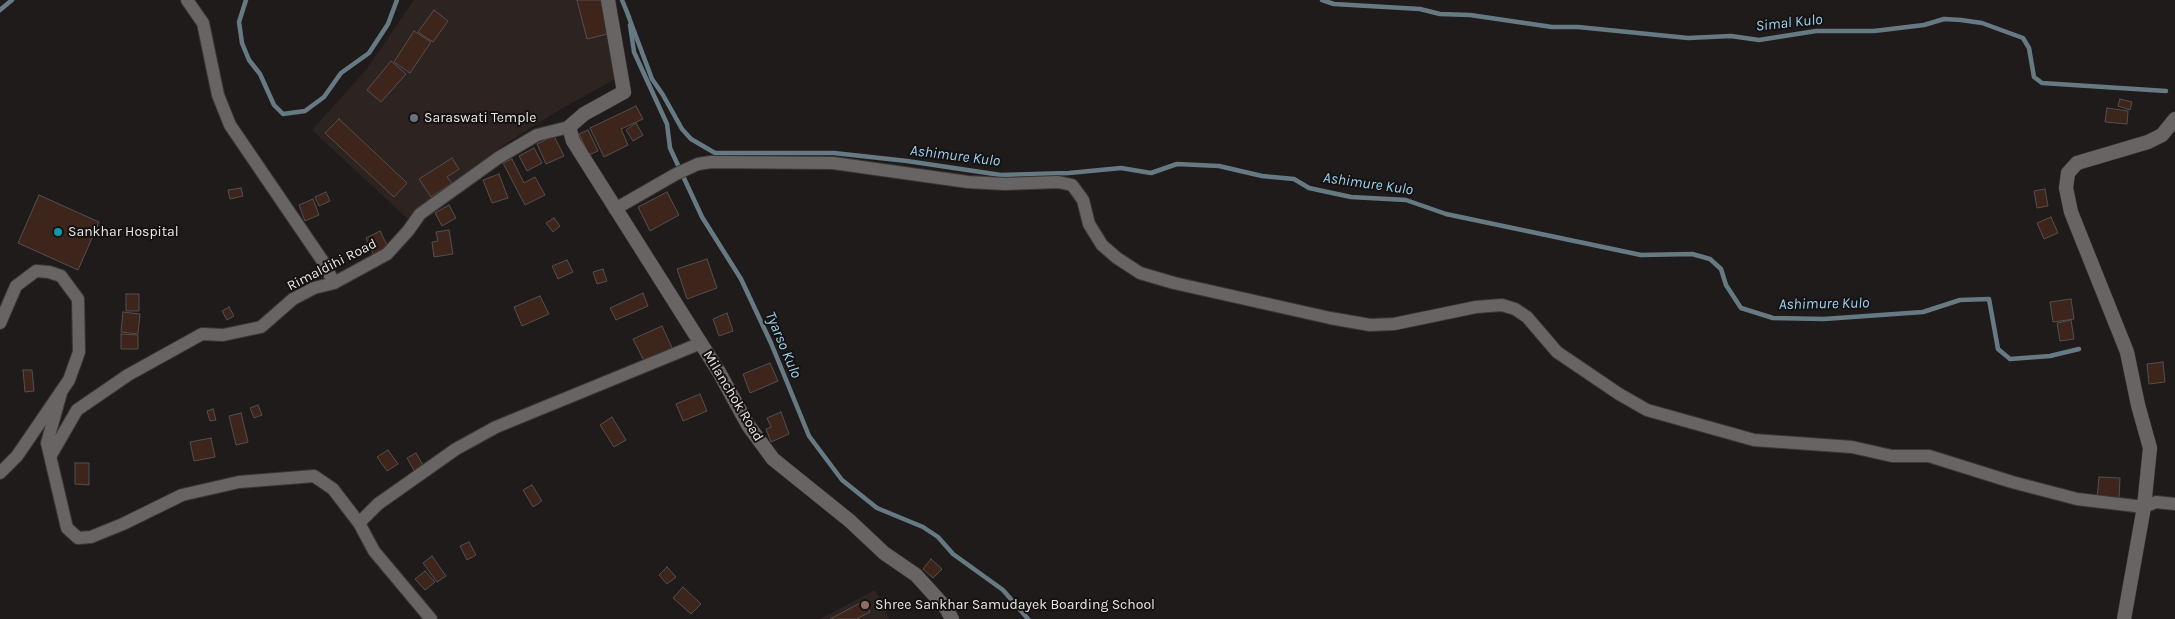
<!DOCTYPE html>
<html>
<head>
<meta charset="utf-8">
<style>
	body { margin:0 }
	canvas { display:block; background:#1e1b1a }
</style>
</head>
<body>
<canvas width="2175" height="619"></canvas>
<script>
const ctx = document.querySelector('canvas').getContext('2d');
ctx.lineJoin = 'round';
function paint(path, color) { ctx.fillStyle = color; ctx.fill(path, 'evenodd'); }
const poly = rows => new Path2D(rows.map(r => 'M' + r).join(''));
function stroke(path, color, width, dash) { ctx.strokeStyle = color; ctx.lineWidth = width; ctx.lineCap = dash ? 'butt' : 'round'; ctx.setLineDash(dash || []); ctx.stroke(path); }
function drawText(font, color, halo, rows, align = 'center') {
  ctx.font = font + ' Karla,sans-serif'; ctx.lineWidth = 4; ctx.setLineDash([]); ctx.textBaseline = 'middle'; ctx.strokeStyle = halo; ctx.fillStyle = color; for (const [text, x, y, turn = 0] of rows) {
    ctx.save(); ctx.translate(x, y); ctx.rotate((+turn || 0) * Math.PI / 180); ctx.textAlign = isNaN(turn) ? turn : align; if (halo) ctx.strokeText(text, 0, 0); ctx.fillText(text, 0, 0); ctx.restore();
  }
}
paint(poly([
	[414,0,604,0,615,79,561,109,508,142,473,167,409,220,312,130,366,70],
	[875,590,889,619,820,619]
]), '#2d2421');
stroke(poly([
	[246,0,239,22,242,43,249,60,260,74,274,105,283,114,305,111,324,97,341,73,369,53,388,24,397,0],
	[622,0,629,17],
	[1322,0,1334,4,1420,9,1440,14,1470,15,1552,27,1578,27,1688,38,1731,36,1759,40,1816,31,1874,31,1924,25,1944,19,1961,20,1982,23,2023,38,2029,48,2034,77,2042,83,2166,91],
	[0,10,12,0],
	[628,15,652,79,663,95,682,129,691,139,715,153,834,153,907,161,1001,175,1069,173,1121,168,1151,173,1177,164,1219,166,1262,176,1294,179,1309,188,1351,197,1406,200,1446,214,1641,255,1692,254,1710,259,1721,269,1726,285,1741,308,1773,318,1824,319,1923,312,1960,300,1989,299,1998,349,2010,359,2050,356,2079,349],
	[630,25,634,52,667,124,670,148,702,217,741,279,771,343,809,436,842,480,877,508,923,527,938,537,953,554,1003,590,1028,619]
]), '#677a83', 4.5);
const building = poly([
	[577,0,602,0,611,33,587,39,577,0],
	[434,10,448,21,433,42,418,32,434,10],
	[414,31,431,42,410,73,394,62,414,31],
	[391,61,406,74,381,102,367,90,391,61],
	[2120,99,2132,102,2130,110,2118,106,2120,99],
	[636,106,643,119,621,129,628,145,604,157,590,128,636,106],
	[2107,108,2128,111,2127,124,2105,122,2107,108],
	[339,119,407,183,394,197,325,133,339,119],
	[636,123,643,135,633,141,626,130,636,123],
	[588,130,598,151,589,155,579,134,588,130],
	[554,136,564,156,546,164,537,144,554,136],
	[534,148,542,163,527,171,519,156,534,148],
	[452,158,459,169,447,177,452,183,431,197,419,179,452,158],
	[512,159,524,183,535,177,545,195,525,205,503,163,512,159],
	[499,174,508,198,492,203,483,180,499,174],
	[241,188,243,196,230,199,228,190,241,188],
	[2045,189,2048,206,2037,208,2034,191,2045,189],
	[326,192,330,201,319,206,315,197,326,192],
	[667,192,679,215,650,231,638,207,667,192],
	[39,195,99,222,78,270,18,243,39,195],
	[313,199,319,215,305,221,299,205,313,199],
	[449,205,456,218,442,226,435,213,449,205],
	[2051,217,2058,233,2044,239,2037,223,2051,217],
	[554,218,560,226,553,232,546,223,554,218],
	[449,230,453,254,434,257,432,242,438,241,436,232,449,230],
	[380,231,389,249,374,256,366,238,380,231],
	[707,259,717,288,687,299,677,269,707,259],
	[567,260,573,272,558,279,552,266,567,260],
	[603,269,607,281,597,284,593,272,603,269],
	[643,293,648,306,616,320,610,308,643,293],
	[126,294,139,294,139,311,126,311,126,294],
	[540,296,549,314,522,326,514,307,540,296],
	[2071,299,2074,319,2053,322,2050,302,2071,299],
	[229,307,234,316,227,320,222,311,229,307],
	[123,312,140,314,138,334,121,332,123,312],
	[727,313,733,331,719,336,713,319,727,313],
	[2071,320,2074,339,2060,341,2057,323,2071,320],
	[662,326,673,350,645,363,633,339,662,326],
	[121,334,138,335,138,349,121,349,121,334],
	[2163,362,2165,382,2149,384,2147,364,2163,362],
	[770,363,778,381,750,393,743,374,770,363],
	[23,370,32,370,34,391,25,392,23,370],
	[700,394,707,411,683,421,676,404,700,394],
	[258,405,262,415,254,418,250,408,258,405],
	[213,409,216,420,210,421,207,411,213,409],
	[781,412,789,434,771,442,766,429,771,427,767,418,781,412],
	[241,413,248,442,236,445,229,416,241,413],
	[612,417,626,440,614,447,600,425,612,417],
	[211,438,215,457,194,461,190,442,211,438],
	[388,450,398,464,387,471,377,457,388,450],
	[416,453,424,467,415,472,407,458,416,453],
	[75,463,89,463,89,485,75,484,75,463],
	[2099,477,2120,478,2119,500,2097,499,2099,477],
	[532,485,542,501,533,507,523,490,532,485],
	[469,542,476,555,467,560,460,546,469,542],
	[432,556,446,576,437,582,423,563,432,556],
	[931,559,942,569,933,578,923,569,931,559],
	[667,567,676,577,667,584,659,575,667,567],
	[425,571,435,582,425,590,415,579,425,571],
	[683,587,701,604,691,614,673,598,683,587],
	[864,601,870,612,856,619,830,619,864,601]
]);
paint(building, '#3e251c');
stroke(building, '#534f4e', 1);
const minor = poly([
	[187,0,203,23,218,95,230,125,324,263,334,283],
	[615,209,676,174,698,164,711,162,833,163,968,182,1005,184,1058,182,1072,185,1083,200,1089,224,1102,245,1117,258,1140,273,1174,283,1330,318,1370,325,1394,324,1476,307,1502,305,1515,309,1527,317,1557,352,1619,394,1647,410,1754,440,1852,447,1892,456,1929,456,2012,482,2077,499,2144,507,2156,502,2175,504],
	[0,323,16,286,36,271,49,272,61,276,78,299,79,352,69,380,17,456,0,473],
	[61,393,47,443,67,528,78,538,91,537,123,524,182,495,239,482,314,476,333,489,359,523],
	[51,455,77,410,128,375,202,334,223,335,261,327,293,299,314,288,334,283,387,254,408,231,420,214,498,158,537,135,569,127],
	[431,619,374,551,359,523,378,504,456,449,496,427,701,343]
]);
const tertiary = poly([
	[608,0,624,92,584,114,569,127,573,141,719,372,748,425,773,459,850,521,884,553,916,575,946,608,952,619]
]);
const secondary = poly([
	[2124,619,2144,507,2150,448,2138,405,2127,352,2071,212,2066,188,2068,173,2077,163,2148,142,2162,135,2175,119]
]);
stroke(minor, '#3a3836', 14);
stroke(tertiary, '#3a3836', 15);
stroke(secondary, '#3a3836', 15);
stroke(minor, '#686463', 12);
stroke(tertiary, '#686463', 14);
stroke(secondary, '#686463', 14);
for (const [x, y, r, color] of [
	[414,118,5,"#6b7280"],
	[58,232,5,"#0f9aa8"],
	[865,605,5,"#8d6e63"]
]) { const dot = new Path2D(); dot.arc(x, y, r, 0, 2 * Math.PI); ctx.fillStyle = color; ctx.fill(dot); stroke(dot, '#151211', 2); }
drawText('14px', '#e9e7e6', '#151211', [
	["Saraswati Temple",424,118],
	["Sankhar Hospital",68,232],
	["Shree Sankhar Samudayek Boarding School",875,605]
], 'left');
drawText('14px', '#e9e7e6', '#151211', [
	["Rimaldihi Road",332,265,-27],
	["Milanchok Road",733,396,59]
]);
drawText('italic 15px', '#9cd3f2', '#151211', [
	["Simal Kulo",1789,23,-6],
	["Ashimure Kulo",955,156,7],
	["Ashimure Kulo",1368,184,8],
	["Ashimure Kulo",1824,304,-1],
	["Tyarso Kulo",783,345,67]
]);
</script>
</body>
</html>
